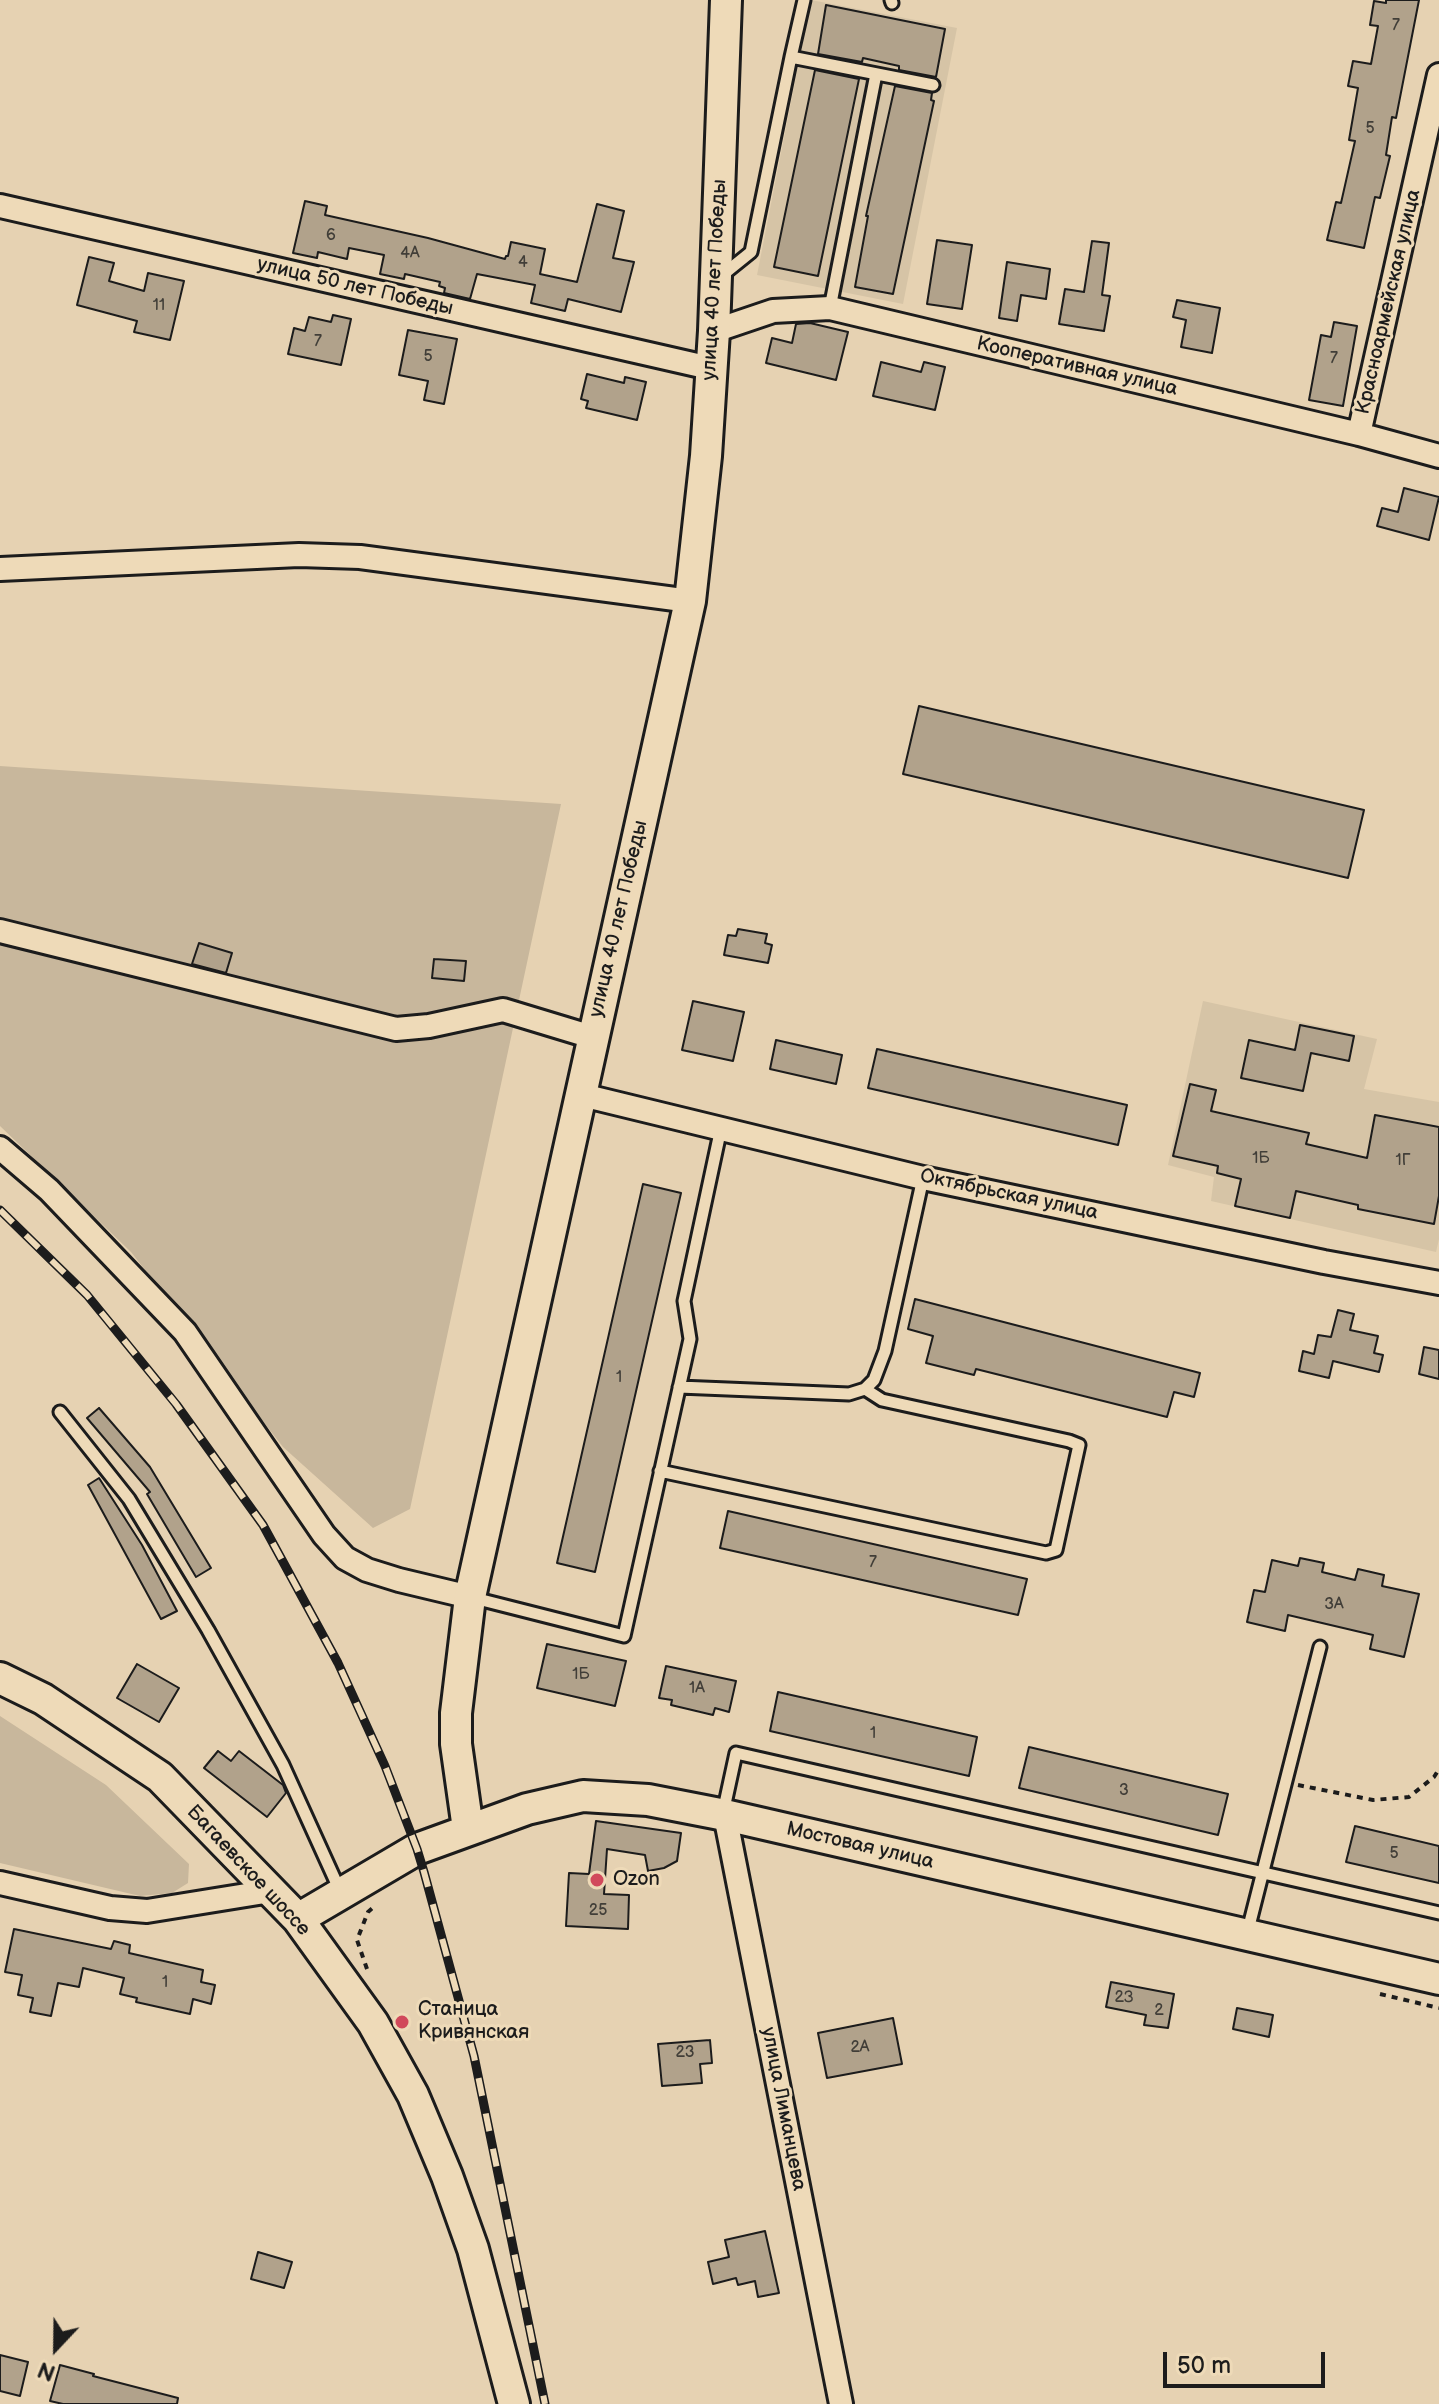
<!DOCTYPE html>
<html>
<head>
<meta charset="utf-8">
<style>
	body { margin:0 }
	#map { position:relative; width:1439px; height:2404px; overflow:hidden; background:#e6d2b2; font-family:"Balsamiq Sans",sans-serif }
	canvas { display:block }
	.north { position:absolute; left:16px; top:2308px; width:80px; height:80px; -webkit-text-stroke:6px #eedab8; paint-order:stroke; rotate:202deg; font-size:22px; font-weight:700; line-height:32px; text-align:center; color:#1c1c1c }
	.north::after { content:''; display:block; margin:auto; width:28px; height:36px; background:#1c1c1c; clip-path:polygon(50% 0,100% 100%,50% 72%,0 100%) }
	.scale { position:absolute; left:1163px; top:2352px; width:162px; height:36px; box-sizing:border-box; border:4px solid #1c1c1c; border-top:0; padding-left:10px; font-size:24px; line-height:28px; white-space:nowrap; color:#1c1c1c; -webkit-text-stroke:6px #eedab8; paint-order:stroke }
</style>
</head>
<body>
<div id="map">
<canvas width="1439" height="2404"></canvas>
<div class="north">N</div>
<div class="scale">50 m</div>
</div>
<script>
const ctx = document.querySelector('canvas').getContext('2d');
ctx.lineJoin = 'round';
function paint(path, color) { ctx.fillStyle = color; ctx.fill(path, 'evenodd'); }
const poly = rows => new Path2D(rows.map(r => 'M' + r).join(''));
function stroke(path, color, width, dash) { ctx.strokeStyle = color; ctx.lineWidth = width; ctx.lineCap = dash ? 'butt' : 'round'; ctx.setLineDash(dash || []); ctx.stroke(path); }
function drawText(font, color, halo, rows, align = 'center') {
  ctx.font = font + ' "Balsamiq Sans",sans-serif'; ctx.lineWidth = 6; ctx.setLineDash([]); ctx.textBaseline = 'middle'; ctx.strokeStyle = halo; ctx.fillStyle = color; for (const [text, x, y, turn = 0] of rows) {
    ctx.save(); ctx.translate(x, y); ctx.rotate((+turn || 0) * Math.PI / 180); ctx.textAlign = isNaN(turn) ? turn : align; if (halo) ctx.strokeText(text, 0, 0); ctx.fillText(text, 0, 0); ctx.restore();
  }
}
paint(poly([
	[811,0,957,28,903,304,757,275],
	[1203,1001,1377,1039,1364,1089,1439,1102,1439,1239,1436,1252,1211,1201,1214,1177,1168,1165]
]), '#d6c4a6');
paint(poly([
	[0,766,561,804,410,1509,373,1528,283,1447,131,1252,0,1126],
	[0,1716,106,1785,189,1864,188,1883,172,1893,140,1896,0,1863]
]), '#c8b79c');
const building = poly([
	[1386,0,1419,0,1396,118,1392,117,1386,155,1390,156,1380,198,1375,197,1364,248,1327,240,1336,202,1341,203,1355,141,1349,140,1358,88,1348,86,1353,61,1371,64,1378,26,1370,25,1374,1,1386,3,1386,0],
	[826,5,945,29,936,77,899,70,899,66,863,58,862,62,818,54,826,5],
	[815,70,859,79,818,276,774,267,815,70],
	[895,86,932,93,931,100,934,101,893,294,855,287,868,216,866,216,895,86],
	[305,201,327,206,325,215,428,238,505,259,506,256,508,256,511,242,545,249,540,274,577,282,597,204,624,211,613,258,634,262,621,312,568,299,565,311,531,303,535,285,477,274,470,299,444,293,445,288,439,286,440,282,405,274,404,279,380,274,384,255,349,248,347,259,318,252,317,258,293,253,305,201],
	[937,240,972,245,962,309,927,304,937,240],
	[1092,241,1109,243,1102,295,1110,296,1104,331,1059,324,1065,289,1084,292,1092,241],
	[89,257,114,263,109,281,144,291,148,273,184,281,170,340,134,332,137,321,77,305,89,257],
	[1007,262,1050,269,1046,299,1021,295,1017,321,999,318,1007,262],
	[1177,300,1220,308,1212,353,1181,347,1186,320,1173,317,1177,300],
	[333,315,351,319,341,365,288,354,294,328,305,331,309,317,331,322,333,315],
	[1334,322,1357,326,1343,406,1309,400,1321,335,1331,337,1334,322],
	[810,323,848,332,836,380,766,363,772,338,792,343,796,324,810,323],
	[408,330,457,339,444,404,424,400,428,381,399,375,408,330],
	[881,362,921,372,924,362,945,367,935,410,873,396,881,362],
	[587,374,624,383,625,377,646,382,637,420,586,408,588,401,581,399,587,374],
	[1404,488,1439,497,1429,540,1377,526,1382,508,1398,512,1404,488],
	[919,706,1364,810,1348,878,903,774,919,706],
	[738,929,767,934,765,943,772,945,768,963,724,955,728,935,736,936,738,929],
	[199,943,232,953,226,973,192,964,199,943],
	[434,959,466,961,464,981,432,978,434,959],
	[693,1001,744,1012,733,1061,682,1050,693,1001],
	[1300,1025,1354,1036,1349,1061,1311,1053,1303,1091,1241,1078,1249,1040,1295,1050,1300,1025],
	[776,1040,842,1055,836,1084,770,1069,776,1040],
	[877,1049,1127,1105,1118,1145,868,1088,877,1049],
	[1190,1084,1216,1090,1211,1111,1309,1133,1306,1144,1367,1158,1375,1115,1439,1127,1439,1196,1434,1224,1358,1209,1358,1205,1296,1191,1290,1218,1235,1206,1241,1179,1217,1173,1218,1166,1173,1156,1190,1084],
	[643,1184,681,1193,595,1572,557,1563,643,1184],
	[915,1299,1200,1373,1194,1397,1174,1392,1167,1417,976,1369,974,1375,926,1363,933,1336,908,1329,915,1299],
	[1338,1310,1354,1314,1350,1330,1378,1336,1374,1353,1383,1355,1379,1372,1333,1361,1329,1378,1299,1371,1303,1351,1314,1354,1318,1335,1331,1337,1338,1310],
	[1424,1347,1439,1350,1439,1379,1419,1374,1424,1347],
	[99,1408,150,1467,211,1568,196,1577,147,1494,150,1492,87,1418,99,1408],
	[99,1478,142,1545,177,1611,161,1619,88,1485,99,1478],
	[728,1511,1027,1579,1018,1615,720,1548,728,1511],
	[1300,1558,1324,1563,1322,1572,1355,1580,1358,1569,1384,1575,1382,1586,1419,1594,1404,1657,1370,1649,1373,1635,1288,1615,1285,1631,1247,1622,1254,1590,1265,1592,1272,1560,1298,1566,1300,1558],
	[547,1644,626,1661,615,1706,537,1688,547,1644],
	[137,1664,179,1688,159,1722,117,1698,137,1664],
	[666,1666,736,1681,729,1712,715,1708,713,1715,671,1705,672,1700,659,1698,666,1666],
	[778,1692,977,1737,969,1776,770,1731,778,1692],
	[1029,1747,1228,1794,1218,1835,1019,1788,1029,1747],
	[218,1751,231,1761,239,1751,283,1785,286,1793,267,1817,204,1768,218,1751],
	[596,1821,681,1833,677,1861,664,1868,648,1871,645,1855,607,1849,604,1894,629,1895,628,1929,566,1926,569,1873,589,1874,596,1821],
	[1355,1826,1439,1846,1439,1883,1346,1862,1355,1826],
	[14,1929,111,1949,114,1941,130,1945,129,1953,203,1970,201,1982,215,1985,211,2004,193,1999,190,2014,136,2002,137,1998,120,1994,124,1978,83,1968,79,1987,58,1983,51,2016,30,2012,33,1998,18,1995,22,1975,5,1972,14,1929],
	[1111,1982,1174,1994,1168,2028,1144,2025,1146,2015,1106,2007,1111,1982],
	[1237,2008,1273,2015,1269,2037,1233,2029,1237,2008],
	[893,2018,902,2064,827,2078,818,2033,893,2018],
	[710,2040,712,2063,700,2064,702,2083,662,2086,658,2044,710,2040],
	[765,2231,779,2293,758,2297,755,2281,738,2285,736,2278,713,2284,708,2262,729,2257,725,2240,765,2231],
	[258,2252,292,2262,284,2288,251,2279,258,2252],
	[0,2355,28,2362,20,2396,0,2391,0,2355],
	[60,2365,94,2374,93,2376,178,2398,177,2404,63,2404,50,2401,60,2365]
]);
paint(building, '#b1a28b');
stroke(building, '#1c1c1c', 2);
const lane = poly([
	[891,0,892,3],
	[791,57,804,0],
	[720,277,751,252,791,57,933,85],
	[830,308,876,74],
	[679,1387,849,1394,865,1389,874,1380,885,1351,923,1178],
	[60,1412,129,1499,208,1630,283,1765,341,1893],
	[660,1471,1046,1553,1056,1550,1079,1445,1069,1441,882,1400,865,1389],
	[470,1597,624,1636,690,1339,684,1301,721,1128],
	[723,1813,736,1753,1439,1913],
	[1247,1934,1320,1647]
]);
const street = poly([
	[0,206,710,368],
	[714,331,773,311,830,308,1359,434,1439,456],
	[1359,434,1439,75],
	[0,569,299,555,360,557,690,601],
	[0,931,396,1029,429,1026,503,1010,592,1037],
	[582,1095,923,1178,1324,1262,1439,1283],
	[0,1148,49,1190,185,1332,324,1535,345,1558,367,1570,399,1580,470,1597],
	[725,1815,841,2404],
	[0,1883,110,1908,147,1911,271,1891]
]);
const secondary = poly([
	[0,1678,43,1699,160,1777,298,1919,373,2023,413,2095,447,2176,473,2249,514,2404],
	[468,1829,456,1744,456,1713,470,1597,690,601,706,456,714,331,726,0],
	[298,1919,417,1849,527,1809,583,1796,648,1800,725,1815,1439,1979]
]);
stroke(lane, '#1c1c1c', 17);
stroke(street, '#1c1c1c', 28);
stroke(secondary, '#1c1c1c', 36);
stroke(poly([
	[1298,1785,1373,1800,1409,1797,1434,1777,1439,1769],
	[367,1969,357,1940,368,1912,376,1905],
	[1380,1994,1439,2008]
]), '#1c1c1c', 4, [6, 6]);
stroke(lane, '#eedab8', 11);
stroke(street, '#eedab8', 22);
stroke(secondary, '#eedab8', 30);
const rail = poly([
	[0,1210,87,1295,176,1404,263,1525,338,1663,385,1766,417,1849,424,1872,474,2056,545,2404]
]);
stroke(rail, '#1c1c1c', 9);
stroke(rail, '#eedab8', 6, [18]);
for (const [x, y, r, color] of [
	[597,1880,8,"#d1495b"],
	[402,2022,8,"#d1495b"]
]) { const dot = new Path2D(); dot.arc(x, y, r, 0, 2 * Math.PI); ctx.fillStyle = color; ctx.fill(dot); stroke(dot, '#eedab8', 3); }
drawText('16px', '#413e38', null, [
	["7",1396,26],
	["5",1370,129],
	["6",331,236],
	["4А",410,254],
	["4",523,263],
	["11",159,306],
	["7",318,342],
	["5",428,357],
	["7",1334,359],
	["1Б",1261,1159],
	["1Г",1403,1161],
	["1",619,1378],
	["7",873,1563],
	["3А",1334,1605],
	["1Б",581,1675],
	["1А",697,1689],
	["1",873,1734],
	["3",1124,1791],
	["5",1394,1854],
	["25",598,1911],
	["1",165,1983],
	["2З",1124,1998],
	["2",1159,2011],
	["2А",860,2048],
	["23",685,2053]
]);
drawText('20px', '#1c1c1c', '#eedab8', [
	["улица 40 лет Победы",715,280,-87],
	["улица 50 лет Победы",355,287,13],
	["Красноармейская улица",1389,302,-77],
	["Кооперативная улица",1077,367,13],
	["улица 40 лет Победы",619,919,-77],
	["Октябрьская улица",1009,1195,12],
	["Мостовая улица",860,1846,13],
	["Багаевское шоссе",248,1871,47],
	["улица Лиманцева",783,2109,79]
]);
drawText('20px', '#1c1c1c', '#eedab8', [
	["Ozon",613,1880],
	["Станица",418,2010],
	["Кривянская",418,2033]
], 'left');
</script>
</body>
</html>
